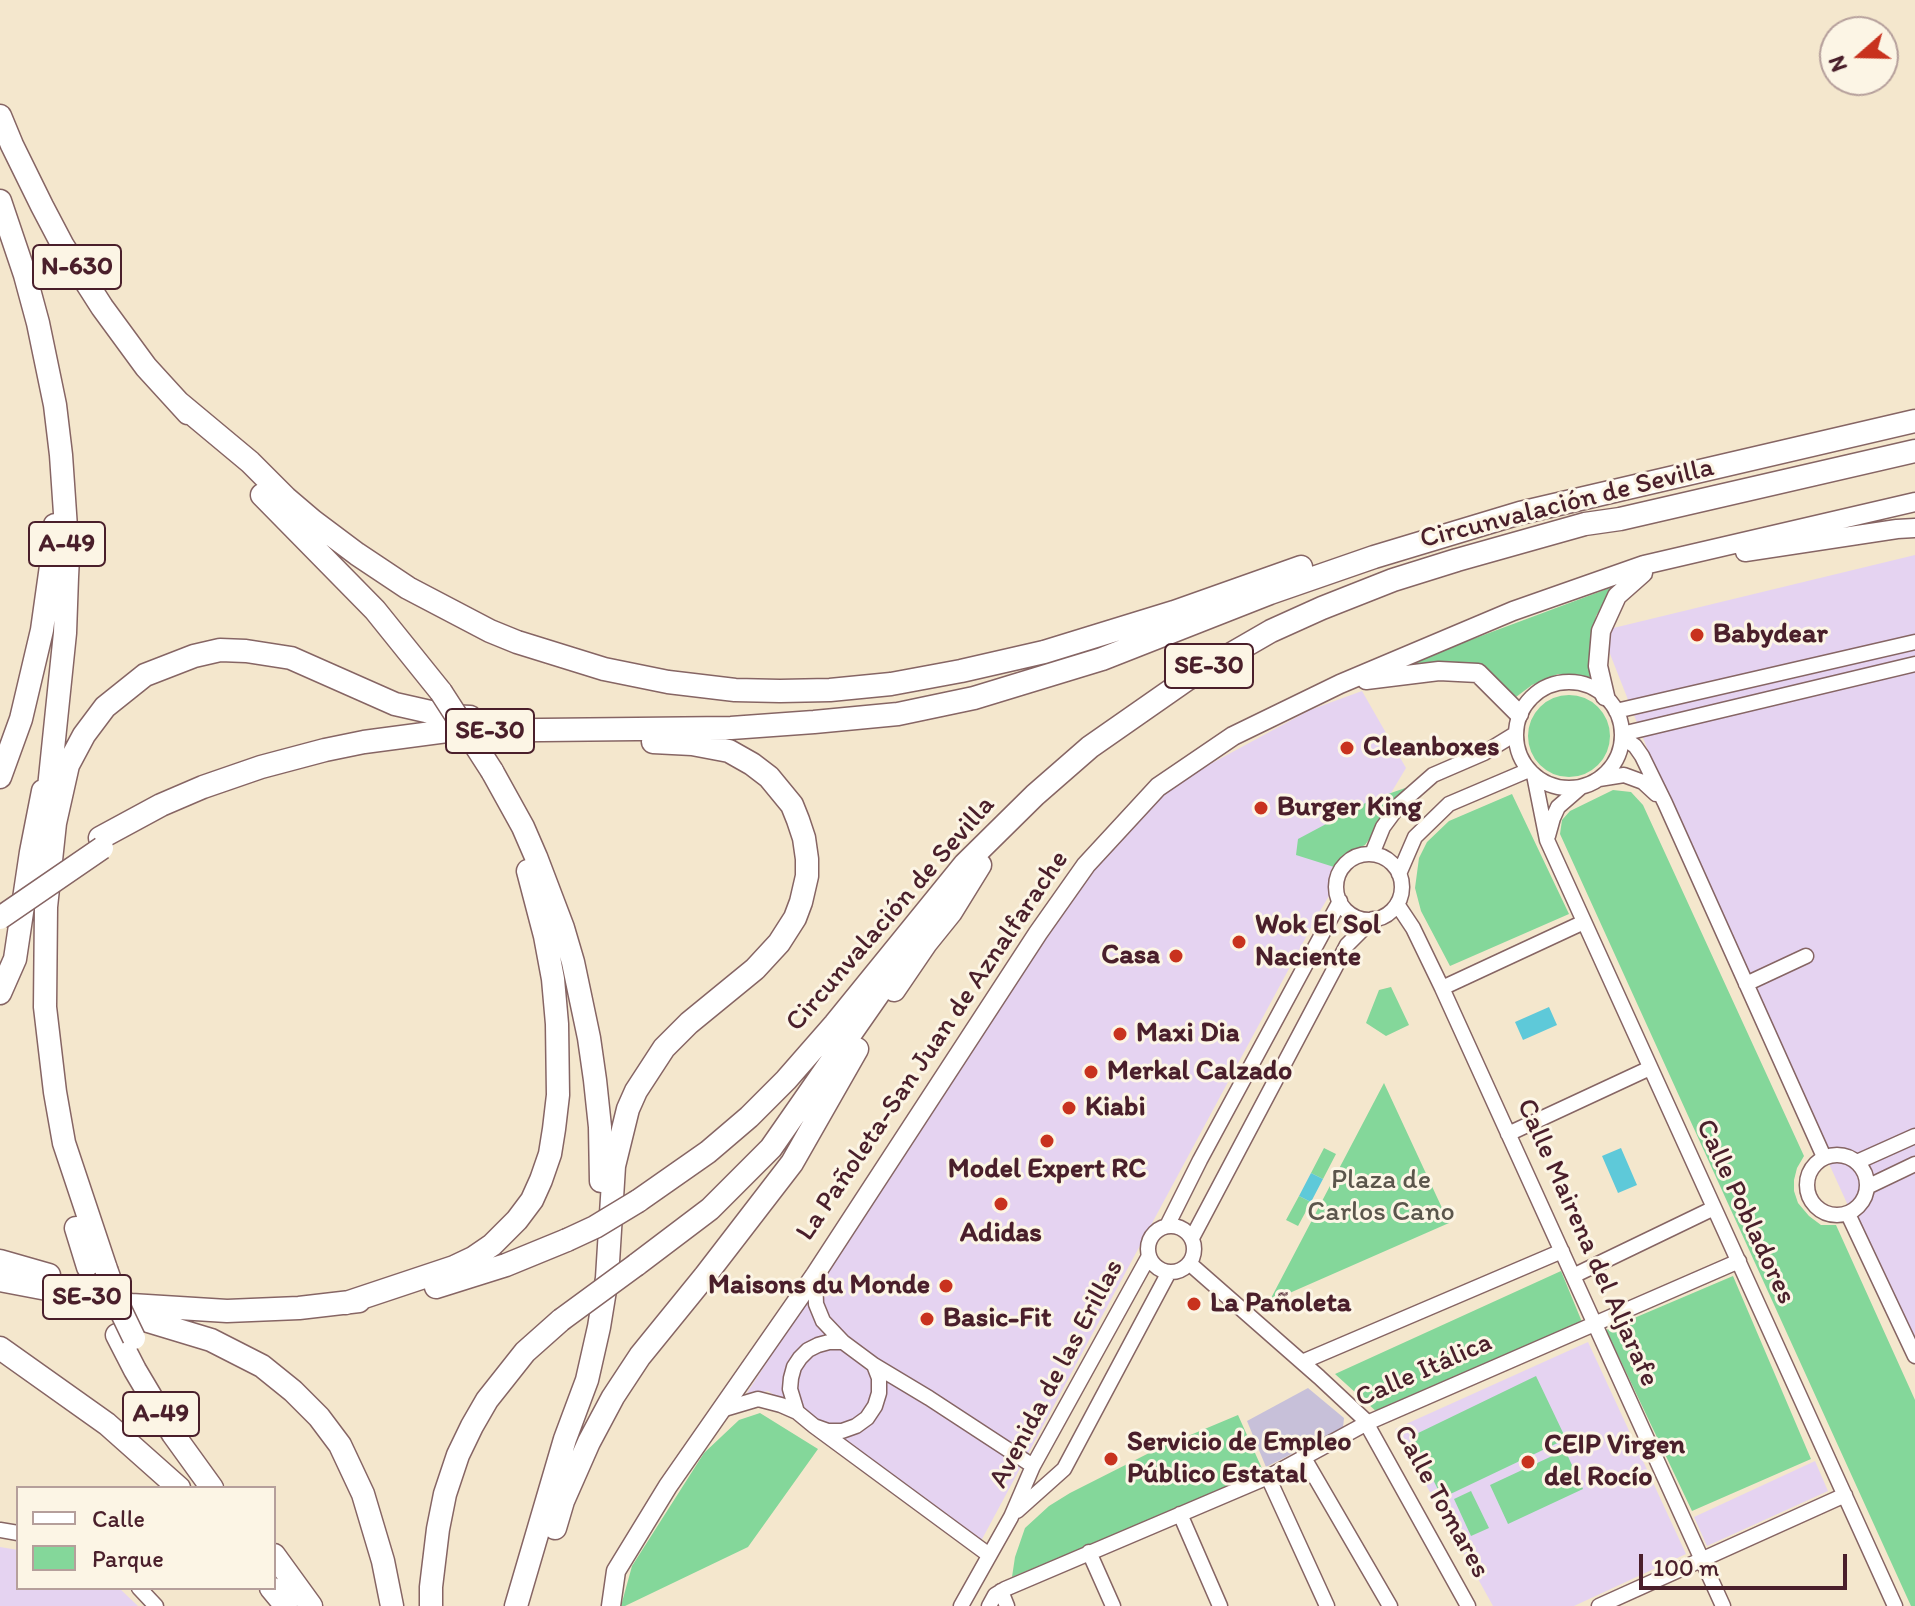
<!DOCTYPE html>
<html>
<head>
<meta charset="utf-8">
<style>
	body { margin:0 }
	#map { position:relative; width:1915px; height:1606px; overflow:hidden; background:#f4e7cd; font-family:Itim,sans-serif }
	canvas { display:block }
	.legend { position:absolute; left:16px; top:1486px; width:260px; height:104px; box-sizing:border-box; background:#fcf5e5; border:2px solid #b59f9b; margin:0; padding:10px 14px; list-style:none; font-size:24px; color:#4a1f2b }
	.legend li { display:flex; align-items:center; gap:16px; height:40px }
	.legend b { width:40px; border:2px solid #b59f9b }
	.north { position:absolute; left:1819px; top:16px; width:80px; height:80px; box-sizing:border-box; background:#fcf5e5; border:2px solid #b59f9b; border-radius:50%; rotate:250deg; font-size:22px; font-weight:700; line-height:32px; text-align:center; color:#4a1f2b }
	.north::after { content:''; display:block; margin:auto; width:28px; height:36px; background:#c8321e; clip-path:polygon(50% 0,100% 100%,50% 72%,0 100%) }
	.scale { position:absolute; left:1639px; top:1554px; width:208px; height:36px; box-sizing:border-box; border:4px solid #4a1f2b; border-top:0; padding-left:10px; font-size:24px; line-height:28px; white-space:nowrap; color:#4a1f2b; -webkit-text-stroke:6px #fcf5e5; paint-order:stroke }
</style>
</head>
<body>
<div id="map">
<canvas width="1915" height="1606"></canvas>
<ul class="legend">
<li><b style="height:10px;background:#fff"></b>Calle</li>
<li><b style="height:22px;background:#84d79a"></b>Parque</li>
</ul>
<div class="north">N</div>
<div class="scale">100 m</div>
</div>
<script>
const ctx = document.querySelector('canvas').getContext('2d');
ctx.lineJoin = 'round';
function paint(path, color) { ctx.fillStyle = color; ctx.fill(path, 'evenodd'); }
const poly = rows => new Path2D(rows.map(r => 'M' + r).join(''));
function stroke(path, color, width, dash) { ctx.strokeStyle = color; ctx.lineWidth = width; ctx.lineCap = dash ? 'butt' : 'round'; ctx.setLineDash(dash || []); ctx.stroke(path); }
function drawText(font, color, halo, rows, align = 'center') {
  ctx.font = font + ' Itim,sans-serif'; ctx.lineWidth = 6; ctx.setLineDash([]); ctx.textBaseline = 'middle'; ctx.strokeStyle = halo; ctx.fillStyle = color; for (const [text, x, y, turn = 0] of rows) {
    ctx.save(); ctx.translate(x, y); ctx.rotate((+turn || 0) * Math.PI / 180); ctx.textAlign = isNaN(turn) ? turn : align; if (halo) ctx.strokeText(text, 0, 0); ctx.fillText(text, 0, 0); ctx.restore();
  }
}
paint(poly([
	[1915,555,1915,1353,1691,860,1601,631],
	[1362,691,1406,768,1320,911,981,1541,768,1391,745,1396,1034,948,1110,847,1179,781,1310,710],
	[1588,1342,1686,1554,1574,1606,1493,1606,1395,1429],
	[1815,1461,1828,1491,1707,1546,1694,1517],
	[0,1547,18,1550,18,1588,119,1588,138,1606,0,1606]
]), '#e5d3f1');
paint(poly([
	[1308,1388,1344,1418,1343,1428,1266,1467,1247,1421]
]), '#c7c0d9');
paint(poly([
	[1615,586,1596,616,1592,641,1592,678,1558,674,1532,685,1516,697,1480,667,1379,674],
	'1528 736a41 41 0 1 1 82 0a41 41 0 1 1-82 0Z',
	[1408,787,1365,845,1343,856,1334,867,1296,855,1298,839,1371,800],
	[1613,790,1631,792,1643,805,1804,1156,1797,1168,1794,1180,1794,1191,1798,1203,1809,1216,1821,1225,1836,1225,1915,1400,1915,1606,1911,1606,1560,834,1562,820,1570,811],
	[1512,794,1569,914,1450,966,1421,911,1415,888,1419,858,1427,842,1449,821],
	[1391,987,1409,1025,1386,1036,1366,1023,1379,990],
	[1384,1083,1449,1223,1269,1302],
	[1324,1148,1336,1154,1323,1179,1311,1173],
	[1299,1196,1311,1202,1298,1226,1286,1220],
	[1561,1271,1582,1322,1378,1413,1335,1374],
	[1733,1276,1811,1459,1692,1511,1606,1330],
	[1536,1376,1566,1439,1442,1498,1412,1436],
	[760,1413,818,1449,748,1547,625,1606,621,1606,632,1566,704,1453,739,1420],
	[1238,1415,1264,1473,1012,1577,1015,1557,1025,1528,1049,1506,1070,1493,1157,1449],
	[1565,1450,1583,1489,1508,1524,1490,1485],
	[1471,1491,1489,1528,1471,1536,1454,1499]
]), '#84d79a');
paint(poly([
	[1549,1007,1557,1025,1523,1040,1515,1022],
	[1621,1148,1637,1185,1618,1193,1602,1156],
	[1311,1173,1323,1179,1311,1202,1299,1196]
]), '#5ec9d9');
const minor = poly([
	'1516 735a53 53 0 1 1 106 0a53 53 0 1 1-106 0Z',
	[1616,711,1915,642],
	[1622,734,1915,664],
	[1622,737,1635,746,1642,756,1665,803,1824,1157],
	[1534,775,1547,840,1895,1606],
	[1599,779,1624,775,1643,782,1656,794],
	[1548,836,1553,818,1558,807,1581,787],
	[1372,854,1383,827,1400,804,1433,775,1484,753,1515,734],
	'1336 887a33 33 0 1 1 66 0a33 33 0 1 1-66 0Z',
	[1399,874,1415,837,1449,804,1529,770],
	[1397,904,1413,928,1442,988,1723,1606],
	[1746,984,1806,956],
	[1442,988,1584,922],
	[1508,1134,1650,1068],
	'1807 1185a30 30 0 1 1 60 0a30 30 0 1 1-60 0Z',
	[1857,1162,1915,1136],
	[1867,1187,1915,1164],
	[1848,1214,1915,1356],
	[1167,1226,1200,1160,1340,901],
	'1148 1249a23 23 0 1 1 46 0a23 23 0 1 1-46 0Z',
	[1192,1238,1347,945,1373,919],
	[1189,1263,1319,1377,1364,1419,1468,1606],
	[815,1275,816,1304,823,1321,843,1342],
	[1573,1276,1714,1208],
	[1302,1362,1562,1251],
	[874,1365,929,1398,1033,1466],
	[721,1410,758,1399,781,1405,797,1412],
	[814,1426,828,1431,842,1431,856,1426,867,1418,875,1406,879,1393,879,1378,874,1365,843,1342,829,1342,818,1345,808,1350,800,1358,794,1367,791,1378,790,1389,797,1412,814,1426,989,1555],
	[1304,1458,1390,1606],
	[1268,1477,1327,1606],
	[1017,1511,1064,1469,1169,1272],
	[1180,1514,1220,1606],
	[0,1530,18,1533],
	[1089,1552,1113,1606],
	[139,1588,156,1606],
	[1001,1591,1007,1606],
	[961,1606,1011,1517,1033,1466,1149,1256],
	[989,1606,995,1595,1005,1589,1268,1477,1367,1423,1739,1261],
	[1599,1606,1845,1495]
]);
const major = poly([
	[1745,552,1897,529,1915,528],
	[1366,680,1439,671,1478,673,1519,714],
	[1605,696,1598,666,1601,631,1617,596,1643,573],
	[611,1606,616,1571,668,1486,815,1275,1038,933,1086,865,1158,787,1233,736,1340,684,1513,611,1644,565,1915,502]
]);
const highway = poly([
	[0,116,12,145,42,206,63,246,102,307,146,367,188,413],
	[0,201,25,275,38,323,55,405,61,455,68,557,67,577,65,633,47,807],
	[178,402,250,462,286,498,313,521,357,554,408,588,490,631,517,642,604,669,668,682,735,690,780,691,830,690,891,684,961,671,1044,652,1174,612,1301,567],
	[262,495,375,610,441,692],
	[492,771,523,827,536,857,563,928,573,962,589,1038,595,1080,600,1127,601,1181],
	[0,777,21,719,42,630,51,566,55,525],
	[100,838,161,805,203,787,261,767,325,750,364,742,447,731,731,728,814,722,898,714,974,698,1102,659,1270,593,1374,557,1520,513,1915,421],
	[894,990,926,943,951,912,980,865],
	[0,993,15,959,31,852,43,791],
	[638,1201,708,1152,749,1117,786,1080,835,1024,965,864,1035,795,1090,747,1186,680,1271,631,1322,608,1393,580,1457,560,1585,524,1620,519,1915,451],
	[76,1228,88,1267],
	[0,1261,49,1275],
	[636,1265,710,1209,771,1148,895,970],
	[106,1269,64,1143,55,1092,45,1007,46,907,55,823,68,765,84,735,105,707,145,675,194,656,220,650,246,651,291,658,395,704,448,716,470,717],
	[0,1280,131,1305,227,1311,299,1308,359,1301],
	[436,1287,506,1265,567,1240],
	[346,1303,454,1267,473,1258,492,1245,517,1220,532,1200,541,1180,550,1154,554,1129,558,1095,557,1024,553,979,545,936,528,871],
	[125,1314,211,1340,262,1366,293,1391,319,1417,340,1445,363,1494,383,1561,392,1606],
	[117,1335,135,1370,173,1434,212,1488],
	[0,1348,107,1424,179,1488],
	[555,1528,563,1501,589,1442,613,1397,640,1356,705,1276,792,1163,857,1049],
	[274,1555,311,1606],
	[271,1588,286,1606],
	[431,1606,431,1587,438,1529,445,1494,458,1455,472,1426,487,1400,525,1352,561,1320],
	[516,1606,565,1439,587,1380,599,1327,607,1278,614,1166,628,1109,636,1091,664,1048,689,1023,755,969,779,943,795,918,801,902,807,876,807,859,804,838,798,820,792,805,769,777,752,764,729,751,692,744,653,742]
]);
stroke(minor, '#866564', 17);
stroke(major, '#866564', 21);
stroke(highway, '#866564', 25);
stroke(minor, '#fff', 14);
stroke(major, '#fff', 18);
stroke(highway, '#fff', 22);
const highwayBridge = poly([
	[441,692,492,771],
	[0,918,102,848],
	[567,1240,595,1227,638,1201],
	[106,1269,121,1311,134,1338],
	[561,1320,636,1265]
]);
stroke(highwayBridge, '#866564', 25, []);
stroke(highwayBridge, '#fff', 22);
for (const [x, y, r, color] of [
	[1697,635,8,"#c8321e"],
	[1347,748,8,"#c8321e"],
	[1261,808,8,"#c8321e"],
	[1239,942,8,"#c8321e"],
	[1176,956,8,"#c8321e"],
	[1120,1034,8,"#c8321e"],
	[1091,1072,8,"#c8321e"],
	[1069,1108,8,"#c8321e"],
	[1047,1141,8,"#c8321e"],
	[1001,1204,8,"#c8321e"],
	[946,1286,8,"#c8321e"],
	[1194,1304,8,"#c8321e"],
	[927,1319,8,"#c8321e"],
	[1111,1459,8,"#c8321e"],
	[1528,1462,8,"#c8321e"]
]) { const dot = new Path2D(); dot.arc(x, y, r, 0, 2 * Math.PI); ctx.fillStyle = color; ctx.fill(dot); stroke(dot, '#fcf5e5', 3); }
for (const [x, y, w] of [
	[77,267,88],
	[67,544,76],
	[1209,666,88],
	[490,731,88],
	[87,1297,88],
	[161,1414,76]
]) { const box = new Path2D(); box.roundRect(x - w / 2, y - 22, w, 44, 6); ctx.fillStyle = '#fcf5e5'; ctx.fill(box); stroke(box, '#4a1f2b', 2); }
drawText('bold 26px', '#4a1f2b', null, [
	["N-630",77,267],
	["A-49",67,544],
	["SE-30",1209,666],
	["SE-30",490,731],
	["SE-30",87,1297],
	["A-49",161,1414]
]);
drawText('28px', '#4a1f2b', '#fcf5e5', [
	["Circunvalación de Sevilla",1567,504,-14],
	["Circunvalación de Sevilla",891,914,-49],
	["La Pañoleta-San Juan de Aznalfarache",933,1046,-56],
	["Calle Pobladores",1745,1212,65],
	["Calle Mairena del Aljarafe",1587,1243,66],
	["Calle Itálica",1424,1371,-24],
	["Avenida de las Erillas",1057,1374,-62],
	["Calle Tomares",1441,1502,61]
]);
drawText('bold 28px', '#4a1f2b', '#fcf5e5', [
	["Babydear",1713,635],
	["Cleanboxes",1363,748],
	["Burger King",1277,808],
	["Wok El Sol",1255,926],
	["Naciente",1255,958],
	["Casa",1160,956,"right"],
	["Maxi Dia",1136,1034],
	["Merkal Calzado",1107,1072],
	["Kiabi",1085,1108],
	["Model Expert RC",1047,1170,"center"],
	["Adidas",1001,1234,"center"],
	["Maisons du Monde",930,1286,"right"],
	["La Pañoleta",1210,1304],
	["Basic-Fit",943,1319],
	["Servicio de Empleo",1127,1443],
	["Público Estatal",1127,1475],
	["CEIP Virgen",1544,1446],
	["del Rocío",1544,1478]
], 'left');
drawText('28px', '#5b564c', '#fcf5e5', [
	["Plaza de",1381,1181],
	["Carlos Cano",1381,1213]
]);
</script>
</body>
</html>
